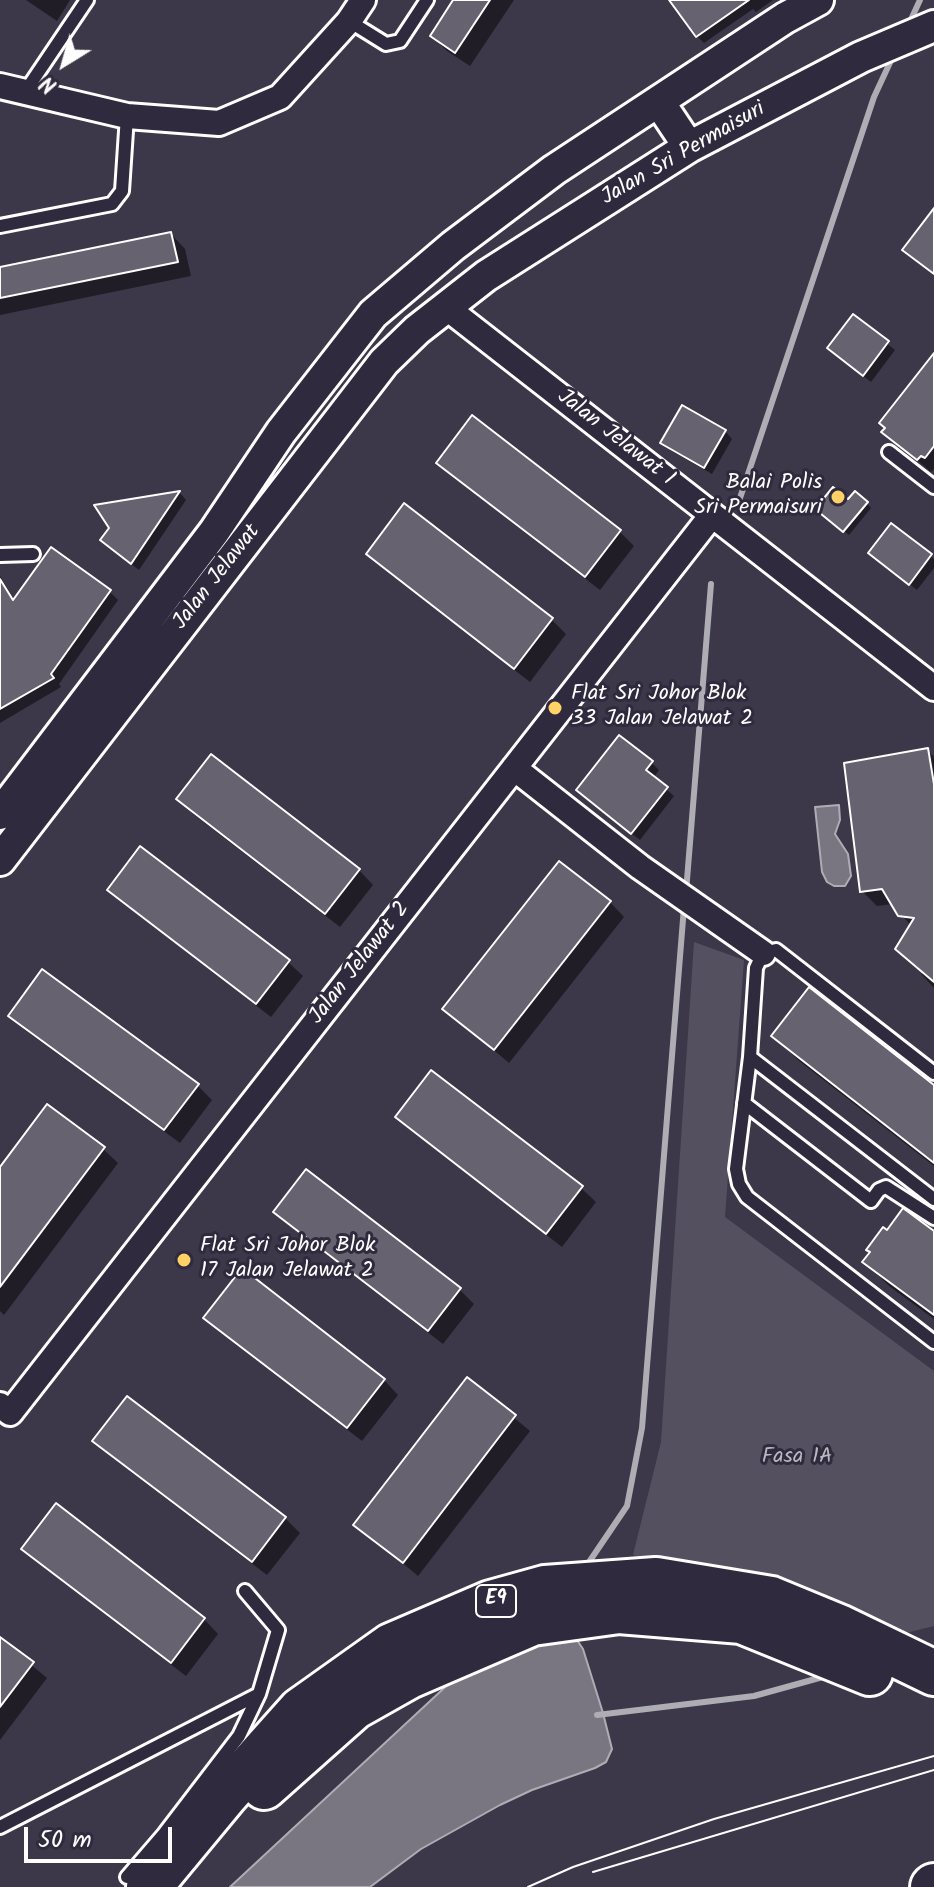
<!DOCTYPE html>
<html>
<head>
<meta charset="utf-8">
<style>
	body { margin:0 }
	#map { position:relative; width:934px; height:1887px; overflow:hidden; background:#3c3749; font-family:Kalam,sans-serif }
	canvas { display:block }
	.north { position:absolute; left:24px; top:24px; width:80px; height:80px; -webkit-text-stroke:6px #2f2a3d; paint-order:stroke; rotate:217deg; font-size:22px; font-weight:700; line-height:32px; text-align:center; color:#fff }
	.north::after { content:''; display:block; margin:auto; width:28px; height:36px; background:#fff; clip-path:polygon(50% 0,100% 100%,50% 72%,0 100%) }
	.scale { position:absolute; left:24px; top:1827px; width:148px; height:36px; box-sizing:border-box; border:4px solid #fff; border-top:0; padding-left:10px; font-size:24px; line-height:28px; white-space:nowrap; color:#fff; -webkit-text-stroke:6px #2f2a3d; paint-order:stroke }
</style>
</head>
<body>
<div id="map">
<canvas width="934" height="1887"></canvas>
<div class="north">N</div>
<div class="scale">50 m</div>
</div>
<script>
const ctx = document.querySelector('canvas').getContext('2d');
ctx.lineJoin = 'round';
function paint(path, color) { ctx.fillStyle = color; ctx.fill(path, 'evenodd'); }
const poly = rows => new Path2D(rows.map(r => 'M' + r).join(''));
function stroke(path, color, width, dash) { ctx.strokeStyle = color; ctx.lineWidth = width; ctx.lineCap = dash ? 'butt' : 'round'; ctx.setLineDash(dash || []); ctx.stroke(path); }
function drawText(font, color, halo, rows, align = 'center') {
  ctx.font = font + ' Kalam,sans-serif'; ctx.lineWidth = 6; ctx.setLineDash([]); ctx.textBaseline = 'middle'; ctx.strokeStyle = halo; ctx.fillStyle = color; for (const [text, x, y, turn = 0] of rows) {
    ctx.save(); ctx.translate(x, y); ctx.rotate((+turn || 0) * Math.PI / 180); ctx.textAlign = isNaN(turn) ? turn : align; if (halo) ctx.strokeText(text, 0, 0); ctx.fillText(text, 0, 0); ctx.restore();
  }
}
paint(poly([
	[694,942,744,960,725,1217,934,1371,934,1626,902,1634,633,1555,661,1442]
]), '#555060');
const water = poly([
	[839,805,840,820,835,834,848,854,851,876,845,886,834,886,827,882,822,872,815,807,839,805],
	[567,1635,577,1640,583,1649,603,1713,612,1749,606,1762,595,1768,532,1790,500,1805,421,1849,370,1887,230,1887,471,1663,567,1635]
]);
paint(water, '#797682');
stroke(water, '#afadb4', 2);
paint(poly([
	[26,0,70,0,57,21],
	[456,0,514,0,470,66,447,51,432,36],
	[679,0,773,0,756,12,753,9,704,43,697,36],
	[171,234,185,249,191,276,0,315,0,269],
	[853,316,895,350,871,382,836,355],
	[934,356,934,469,931,472,884,432],
	[473,418,620,532,634,546,600,590,453,477,438,462],
	[725,431,732,439,712,474,670,450,662,443],
	[180,493,186,500,139,570,110,547,111,528,98,506],
	[848,502,867,503,871,508,849,535,822,513],
	[404,506,552,620,566,634,530,682,383,568,368,553],
	[930,556,934,559,934,568,917,590,878,560],
	[0,576,15,601,110,592,118,600,59,684,61,687,0,723],
	[927,750,934,757,934,988,921,974,923,972,911,926,893,904,877,906,862,891],
	[652,763,659,770,653,778,674,796,640,840,586,798],
	[179,799,359,870,373,885,340,927,193,814],
	[109,889,288,962,303,976,271,1017,124,904],
	[610,902,624,917,509,1063,445,1009],
	[10,1015,197,1085,212,1100,180,1143,25,1030],
	[774,1036,934,1087,934,1166,798,1060],
	[397,1117,581,1188,596,1202,562,1247,412,1131],
	[103,1149,118,1163,4,1315,0,1311,0,1170],
	[275,1212,459,1289,474,1304,443,1344,290,1226],
	[887,1232,934,1233,934,1319,889,1286,865,1262],
	[206,1318,384,1380,398,1395,362,1441,221,1332],
	[467,1379,530,1431,418,1576,356,1524],
	[127,1399,285,1518,300,1533,267,1575,110,1456,95,1441],
	[56,1506,204,1619,218,1634,186,1676,38,1563,24,1548],
	[0,1639,47,1678,0,1740]
]), '#0007');
stroke(poly([
	[908,26,920,0],
	[738,504,874,97,894,54],
	[686,892,711,584],
	[585,1568,627,1506,642,1428,684,907],
	[597,1715,754,1696,830,1675]
]), '#afadb4', 6);
const building = poly([
	[453,0,490,0,455,53,430,36,453,0],
	[669,0,749,0,696,37,669,0],
	[934,208,934,274,902,250,934,208],
	[171,232,178,262,0,298,0,267,171,232],
	[853,314,889,341,863,376,827,348,853,314],
	[934,353,934,446,925,458,921,456,917,460,881,432,885,428,879,423,934,353],
	[682,405,726,430,704,468,660,443,682,405],
	[472,415,621,530,585,577,436,463,472,415],
	[833,487,848,499,855,491,868,502,843,532,815,509,833,487],
	[180,491,131,564,100,540,109,528,94,505,180,491],
	[404,503,553,618,514,669,366,554,404,503],
	[891,523,932,554,909,585,868,553,891,523],
	[51,547,111,590,51,674,54,678,0,709,0,579,13,600,51,547],
	[619,735,653,761,646,770,668,787,631,834,576,790,619,735],
	[928,748,934,784,934,982,895,949,914,918,898,916,882,889,860,892,844,763,928,748],
	[211,754,360,869,325,914,176,799,211,754],
	[140,846,290,960,256,1004,107,890,140,846],
	[559,861,611,901,494,1050,442,1009,559,861],
	[42,969,199,1084,164,1130,8,1016,42,969],
	[809,987,934,1085,934,1163,771,1036,809,987],
	[431,1070,583,1186,546,1234,395,1117,431,1070],
	[47,1104,105,1147,0,1287,0,1167,47,1104],
	[306,1169,461,1288,428,1331,273,1212,306,1169],
	[903,1208,934,1231,934,1315,862,1262,870,1252,866,1250,883,1227,887,1230,903,1208],
	[242,1268,385,1379,347,1428,203,1318,242,1268],
	[467,1377,516,1415,403,1563,353,1525,467,1377],
	[127,1396,286,1517,252,1562,92,1441,127,1396],
	[56,1503,205,1618,171,1663,21,1549,56,1503],
	[0,1637,34,1662,0,1707,0,1637]
]);
paint(building, '#666270');
stroke(building, '#fff', 2);
const service = poly([
	[349,21,386,44,400,41,427,0],
	[25,92,87,0],
	[0,226,112,204,122,191,127,116],
	[889,452,934,487],
	[0,555,33,554],
	[750,1057,934,1199],
	[934,1073,776,950,763,953,756,968,750,1057,736,1169,739,1184,747,1197,934,1342],
	[744,1103,871,1201,879,1190,886,1187,934,1218],
	[0,1827,259,1694],
	[127,1877,164,1834,239,1736,259,1694,278,1630,245,1591]
]);
const minor = poly([
	[0,86,127,116,219,123,280,97,349,21,363,0],
	[447,308,934,688],
	[514,768,640,867,763,953],
	[0,1405,10,1413,712,515]
]);
const tertiary = poly([
	[659,102,689,147],
	[0,814,214,532,281,432,373,314,453,246,554,170,785,18,818,0],
	[0,860,384,362,417,330,486,276,689,147,861,57,934,26]
]);
const motorway = poly([
	[264,1787,354,1707,409,1676,532,1623,619,1611,742,1621,870,1673],
	[149,1887,226,1794,301,1710,391,1646,491,1603,545,1588,656,1580,771,1599,839,1627,934,1673],
	[933,1887,934,1886]
]);
stroke(service, '#fff', 18);
stroke(minor, '#fff', 30);
stroke(tertiary, '#fff', 36);
stroke(motorway, '#fff', 50);
stroke(service, '#2f2a3d', 12);
stroke(minor, '#2f2a3d', 24);
stroke(tertiary, '#2f2a3d', 30);
stroke(motorway, '#2f2a3d', 44);
stroke(poly([
	[593,1872,934,1770],
	[528,1887,573,1867,714,1819,934,1756]
]), '#fff', 2);
for (const [x, y, r, color] of [
	[838,497,8,"#ffd166"],
	[555,708,8,"#ffd166"],
	[184,1260,8,"#ffd166"]
]) { const dot = new Path2D(); dot.arc(x, y, r, 0, 2 * Math.PI); ctx.fillStyle = color; ctx.fill(dot); stroke(dot, '#2f2a3d', 3); }
for (const [x, y, w] of [
	[496,1601,40]
]) { const box = new Path2D(); box.roundRect(x - w / 2, y - 16, w, 32, 6); ctx.fillStyle = '#2f2a3d'; ctx.fill(box); stroke(box, '#fff', 2); }
drawText('bold 20px', '#fff', null, [
	["E9",496,1601]
]);
drawText('22px', '#fff', '#2f2a3d', [
	["Jalan Sri Permaisuri",684,155,-30],
	["Jalan Jelawat 1",615,439,38],
	["Jalan Jelawat",218,578,-52],
	["Jalan Jelawat 2",361,964,-52]
]);
drawText('22px', '#fff', '#2f2a3d', [
	["Balai Polis",822,484,"right"],
	["Sri Permaisuri",822,509,"right"],
	["Flat Sri Johor Blok",571,695],
	["33 Jalan Jelawat 2",571,720],
	["Flat Sri Johor Blok",200,1247],
	["17 Jalan Jelawat 2",200,1272]
], 'left');
drawText('22px', '#bbb9bf', '#2f2a3d', [
	["Fasa 1A",797,1458]
]);
</script>
</body>
</html>
